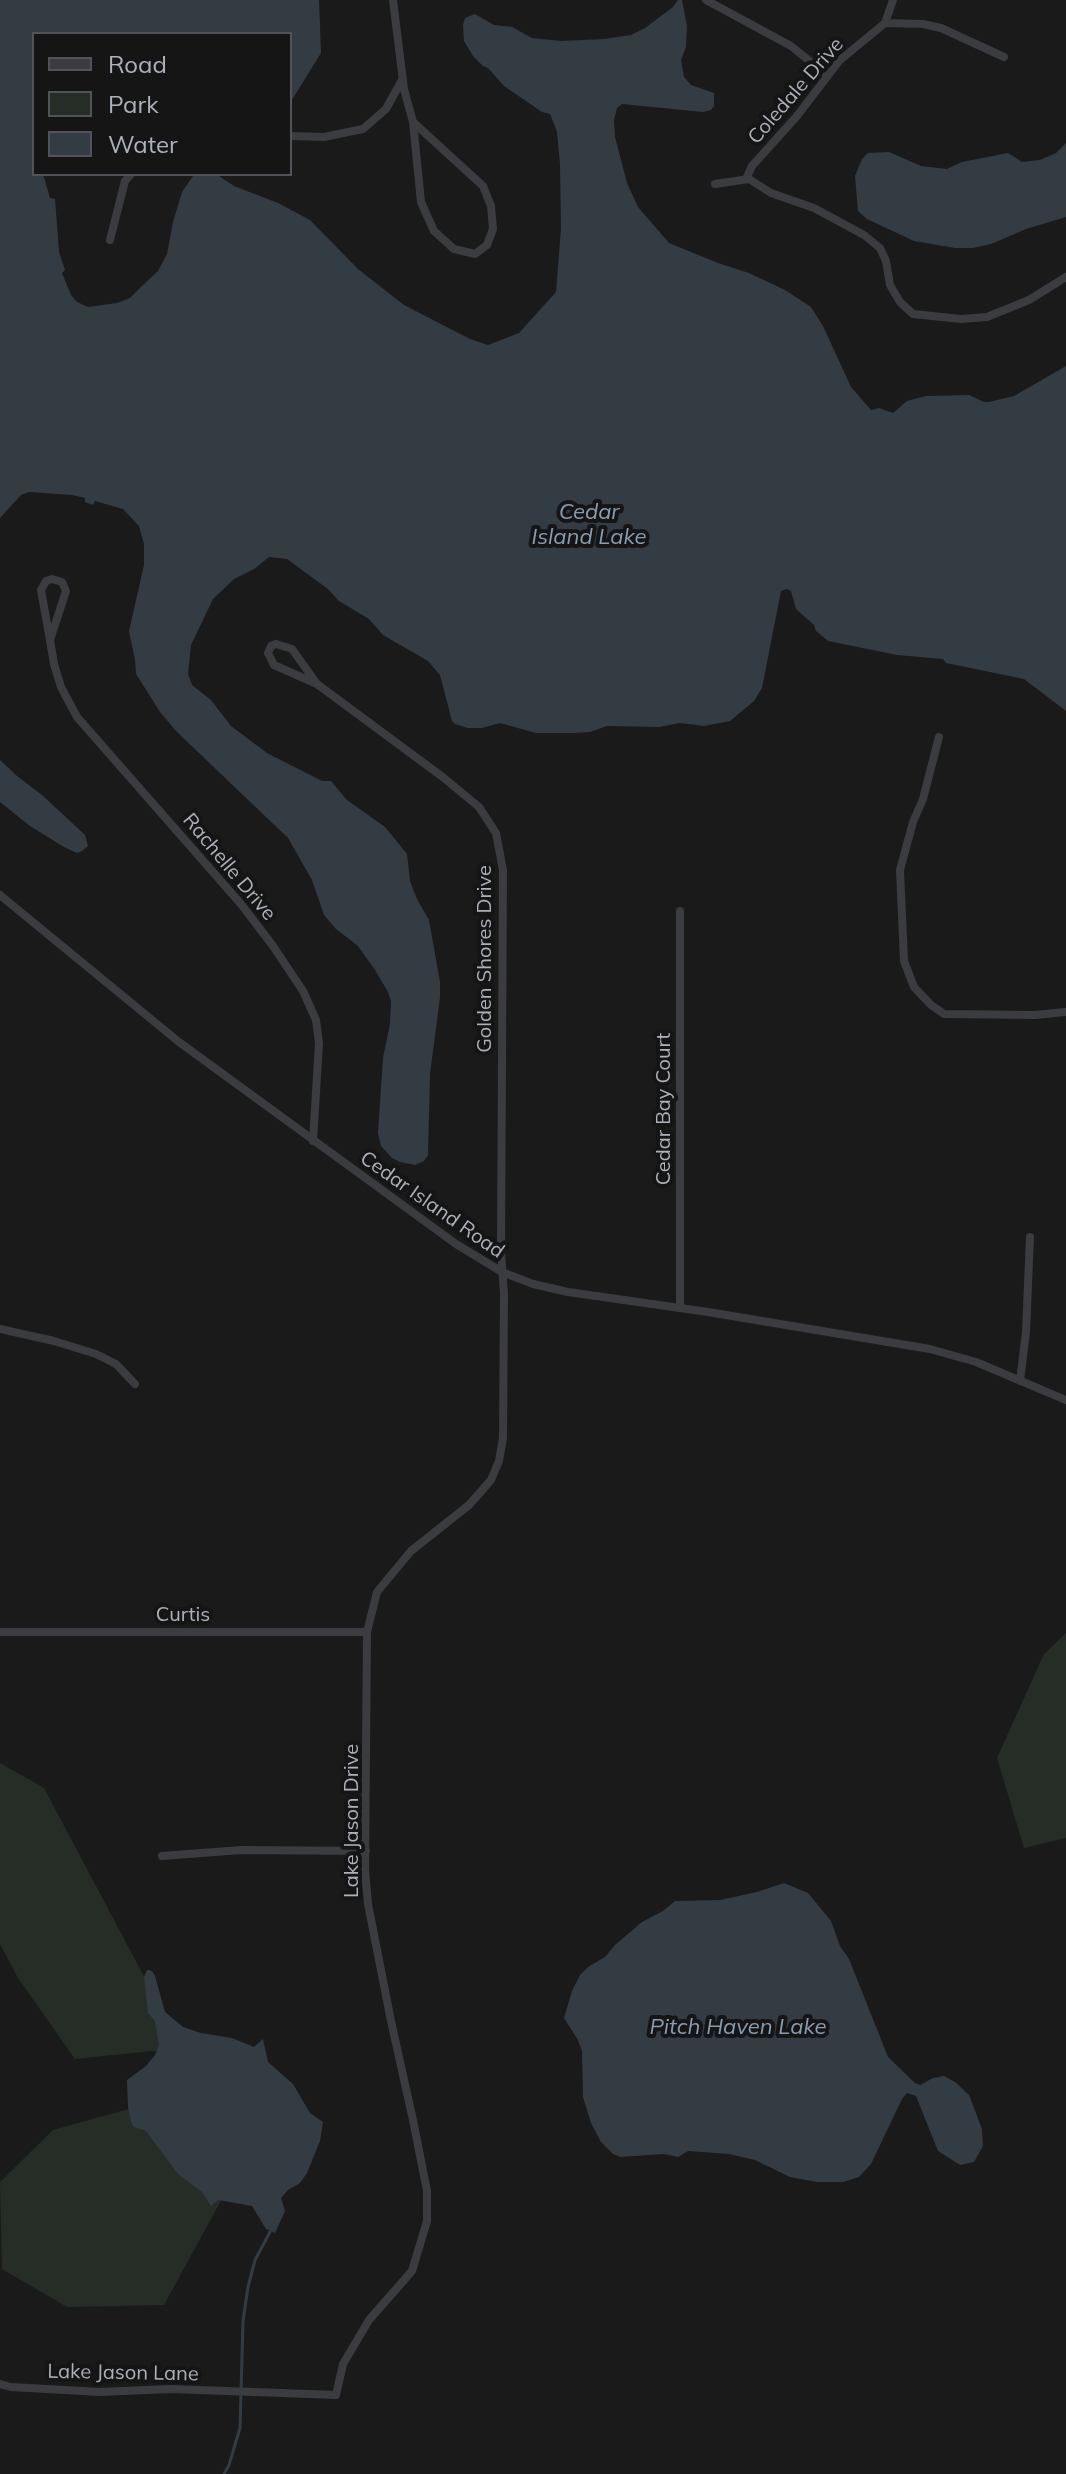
<!DOCTYPE html>
<html>
<head>
<meta charset="utf-8">
<style>
	body { margin:0 }
	#map { position:relative; width:1066px; height:2474px; overflow:hidden; background:#1a1a1b; font-family:Mulish,sans-serif }
	canvas { display:block }
	.legend { position:absolute; left:32px; top:32px; width:260px; height:144px; box-sizing:border-box; background:#151516; border:2px solid #525358; margin:0; padding:10px 14px; list-style:none; font-size:24px; color:#adb1ba }
	.legend li { display:flex; align-items:center; gap:16px; height:40px }
	.legend b { width:40px; border:2px solid #525358 }
</style>
</head>
<body>
<div id="map">
<canvas width="1066" height="2474"></canvas>
<ul class="legend">
<li><b style="height:10px;background:#3b3c40"></b>Road</li>
<li><b style="height:22px;background:#262d27"></b>Park</li>
<li><b style="height:22px;background:#343c43"></b>Water</li>
</ul>
</div>
<script>
const ctx = document.querySelector('canvas').getContext('2d');
ctx.lineJoin = 'round';
function paint(path, color) { ctx.fillStyle = color; ctx.fill(path, 'evenodd'); }
const poly = rows => new Path2D(rows.map(r => 'M' + r).join(''));
function stroke(path, color, width, dash) { ctx.strokeStyle = color; ctx.lineWidth = width; ctx.lineCap = dash ? 'butt' : 'round'; ctx.setLineDash(dash || []); ctx.stroke(path); }
function drawText(font, color, halo, rows, align = 'center') {
  ctx.font = font + ' Mulish,sans-serif'; ctx.lineWidth = 8; ctx.setLineDash([]); ctx.textBaseline = 'middle'; ctx.strokeStyle = halo; ctx.fillStyle = color; for (const [text, x, y, turn = 0] of rows) {
    ctx.save(); ctx.translate(x, y); ctx.rotate((+turn || 0) * Math.PI / 180); ctx.textAlign = isNaN(turn) ? turn : align; if (halo) ctx.strokeText(text, 0, 0); ctx.fillText(text, 0, 0); ctx.restore();
  }
}
paint(poly([
	[1066,1633,1066,1838,1024,1848,997,1758,1044,1654],
	[0,1763,44,1788,182,2048,75,2059,18,1978,0,1944],
	[143,2105,229,2186,164,2305,67,2307,2,2269,0,2182,53,2130]
]), '#262d27');
paint(poly([
	[0,0,319,0,321,53,290,103,290,34,34,34,34,174,43,174,50,198,55,199,59,252,65,270,62,273,71,295,77,302,88,307,117,303,130,298,141,287,158,271,167,254,173,222,182,192,193,176,216,174,234,186,278,203,310,220,358,269,404,305,470,339,488,345,519,333,556,292,561,229,560,164,557,132,550,114,542,112,504,86,488,68,483,66,473,56,464,41,463,25,465,18,475,14,494,25,512,27,532,38,561,41,604,39,631,35,645,28,673,7,678,0,682,0,687,26,686,47,681,60,684,77,691,85,714,93,714,106,711,110,703,112,622,104,617,108,614,120,615,137,627,183,638,207,669,243,718,263,749,273,785,290,811,307,823,326,851,387,871,410,879,408,893,413,907,401,926,396,969,395,984,402,989,402,1014,396,1066,366,1066,711,1024,679,946,663,943,659,897,655,828,641,816,631,814,625,796,609,791,591,787,589,781,591,762,688,754,701,730,721,704,726,680,723,659,727,607,726,590,732,574,733,536,733,500,723,482,728,468,728,455,724,452,721,440,675,428,661,383,635,369,619,339,601,328,589,287,559,269,557,254,569,234,579,213,599,191,645,188,674,192,685,211,700,231,726,267,753,322,781,331,781,347,800,385,827,407,854,410,881,417,899,429,920,440,982,440,997,430,1074,428,1155,424,1161,415,1165,400,1162,392,1158,381,1146,378,1133,383,1058,390,1024,391,1001,388,992,375,970,358,946,336,929,324,915,312,880,288,838,177,732,160,712,136,674,135,660,129,631,144,565,144,544,139,526,123,509,95,501,93,505,85,502,85,498,72,495,29,492,21,495,0,518],
	[1066,143,1066,217,1026,229,991,244,973,248,955,248,914,241,867,219,858,211,855,176,862,159,868,153,889,152,921,166,947,169,962,162,1008,153,1022,162,1040,160,1056,153],
	[0,760,17,776,42,795,85,835,88,846,82,851,77,853,64,847,30,826,0,802],
	[784,1883,808,1893,831,1921,840,1946,849,1959,888,2057,915,2083,920,2085,933,2078,944,2076,955,2082,969,2095,982,2129,983,2146,974,2162,960,2165,938,2151,916,2096,907,2093,902,2099,871,2164,859,2177,843,2182,817,2182,790,2177,755,2160,729,2154,688,2151,678,2157,664,2154,620,2157,613,2154,601,2142,591,2123,583,2097,582,2051,578,2040,564,2018,572,1991,580,1975,588,1967,605,1957,615,1945,642,1922,663,1911,675,1901,720,1900,757,1892],
	[147,1970,152,1971,155,1976,165,2012,183,2027,201,2033,232,2038,254,2047,263,2039,268,2062,293,2084,310,2113,323,2122,320,2141,307,2173,300,2183,288,2190,281,2198,285,2211,275,2233,266,2229,252,2206,218,2200,211,2206,202,2192,178,2174,146,2131,134,2127,131,2122,128,2107,127,2080,146,2066,155,2055,159,2045,155,2021,148,2013,144,1977]
]), '#343c43');
stroke(poly([
	[224,2474,229,2465,240,2428,243,2321,248,2287,255,2260,270,2232]
]), '#343c43', 3);
stroke(poly([
	[393,0,404,89,413,122,421,202,434,231,454,249,475,254,487,245,493,229,491,206,483,186,413,122],
	[706,0,791,46,827,75],
	[885,23,923,24,941,28,1004,57],
	[290,136,324,137,363,129,386,109,402,80],
	[749,179,771,193,814,208,864,235,880,248,886,261,890,285,900,302,913,314,961,319,987,317,1029,300,1066,277],
	[749,179,747,177,752,166,797,116,839,61,885,23,893,0],
	[715,184,749,179],
	[110,240,125,181,131,174],
	[52,579,62,582,66,591,50,640,41,590,46,581,52,579],
	[50,640,54,664,61,687,77,717,241,904,273,946,303,991,316,1020,319,1043,313,1141],
	[276,644,292,649,317,684,274,665,268,653,271,646,276,644],
	[939,737,923,799,913,822,900,870,904,961,914,987,931,1005,944,1014,1035,1015,1066,1012],
	[0,895,179,1042,456,1244,502,1272,533,1284,568,1292,708,1312,930,1349,976,1362,1066,1400],
	[680,911,680,1308],
	[0,1329,54,1341,96,1354,116,1364,135,1384],
	[1020,1381,1026,1332,1030,1237],
	[0,1632,367,1632],
	[162,1856,241,1850,366,1851],
	[0,2384,11,2387,100,2392,170,2389,336,2395,343,2364,369,2320,412,2271,427,2221,427,2191,413,2120,391,2021,368,1904,365,1870,367,1632,377,1592,411,1551,469,1505,491,1480,499,1461,503,1438,504,1294,501,1251,503,870,496,833,479,807,444,778,317,684]
]), '#3b3c40', 8);
drawText('20px', '#adb1ba', '#151516', [
	["Coledale Drive",796,91,-49],
	["Rachelle Drive",229,867,50],
	["Golden Shores Drive",485,959,-90],
	["Cedar Bay Court",664,1109,-90],
	["Cedar Island Road",432,1205,35],
	["Curtis",183,1615],
	["Lake Jason Drive",352,1821,-90],
	["Lake Jason Lane",123,2373,1]
]);
drawText('italic 22px', '#889db1', '#151516', [
	["Cedar",589,512],
	["Island Lake",589,537],
	["Pitch Haven Lake",738,2027]
]);
</script>
</body>
</html>
